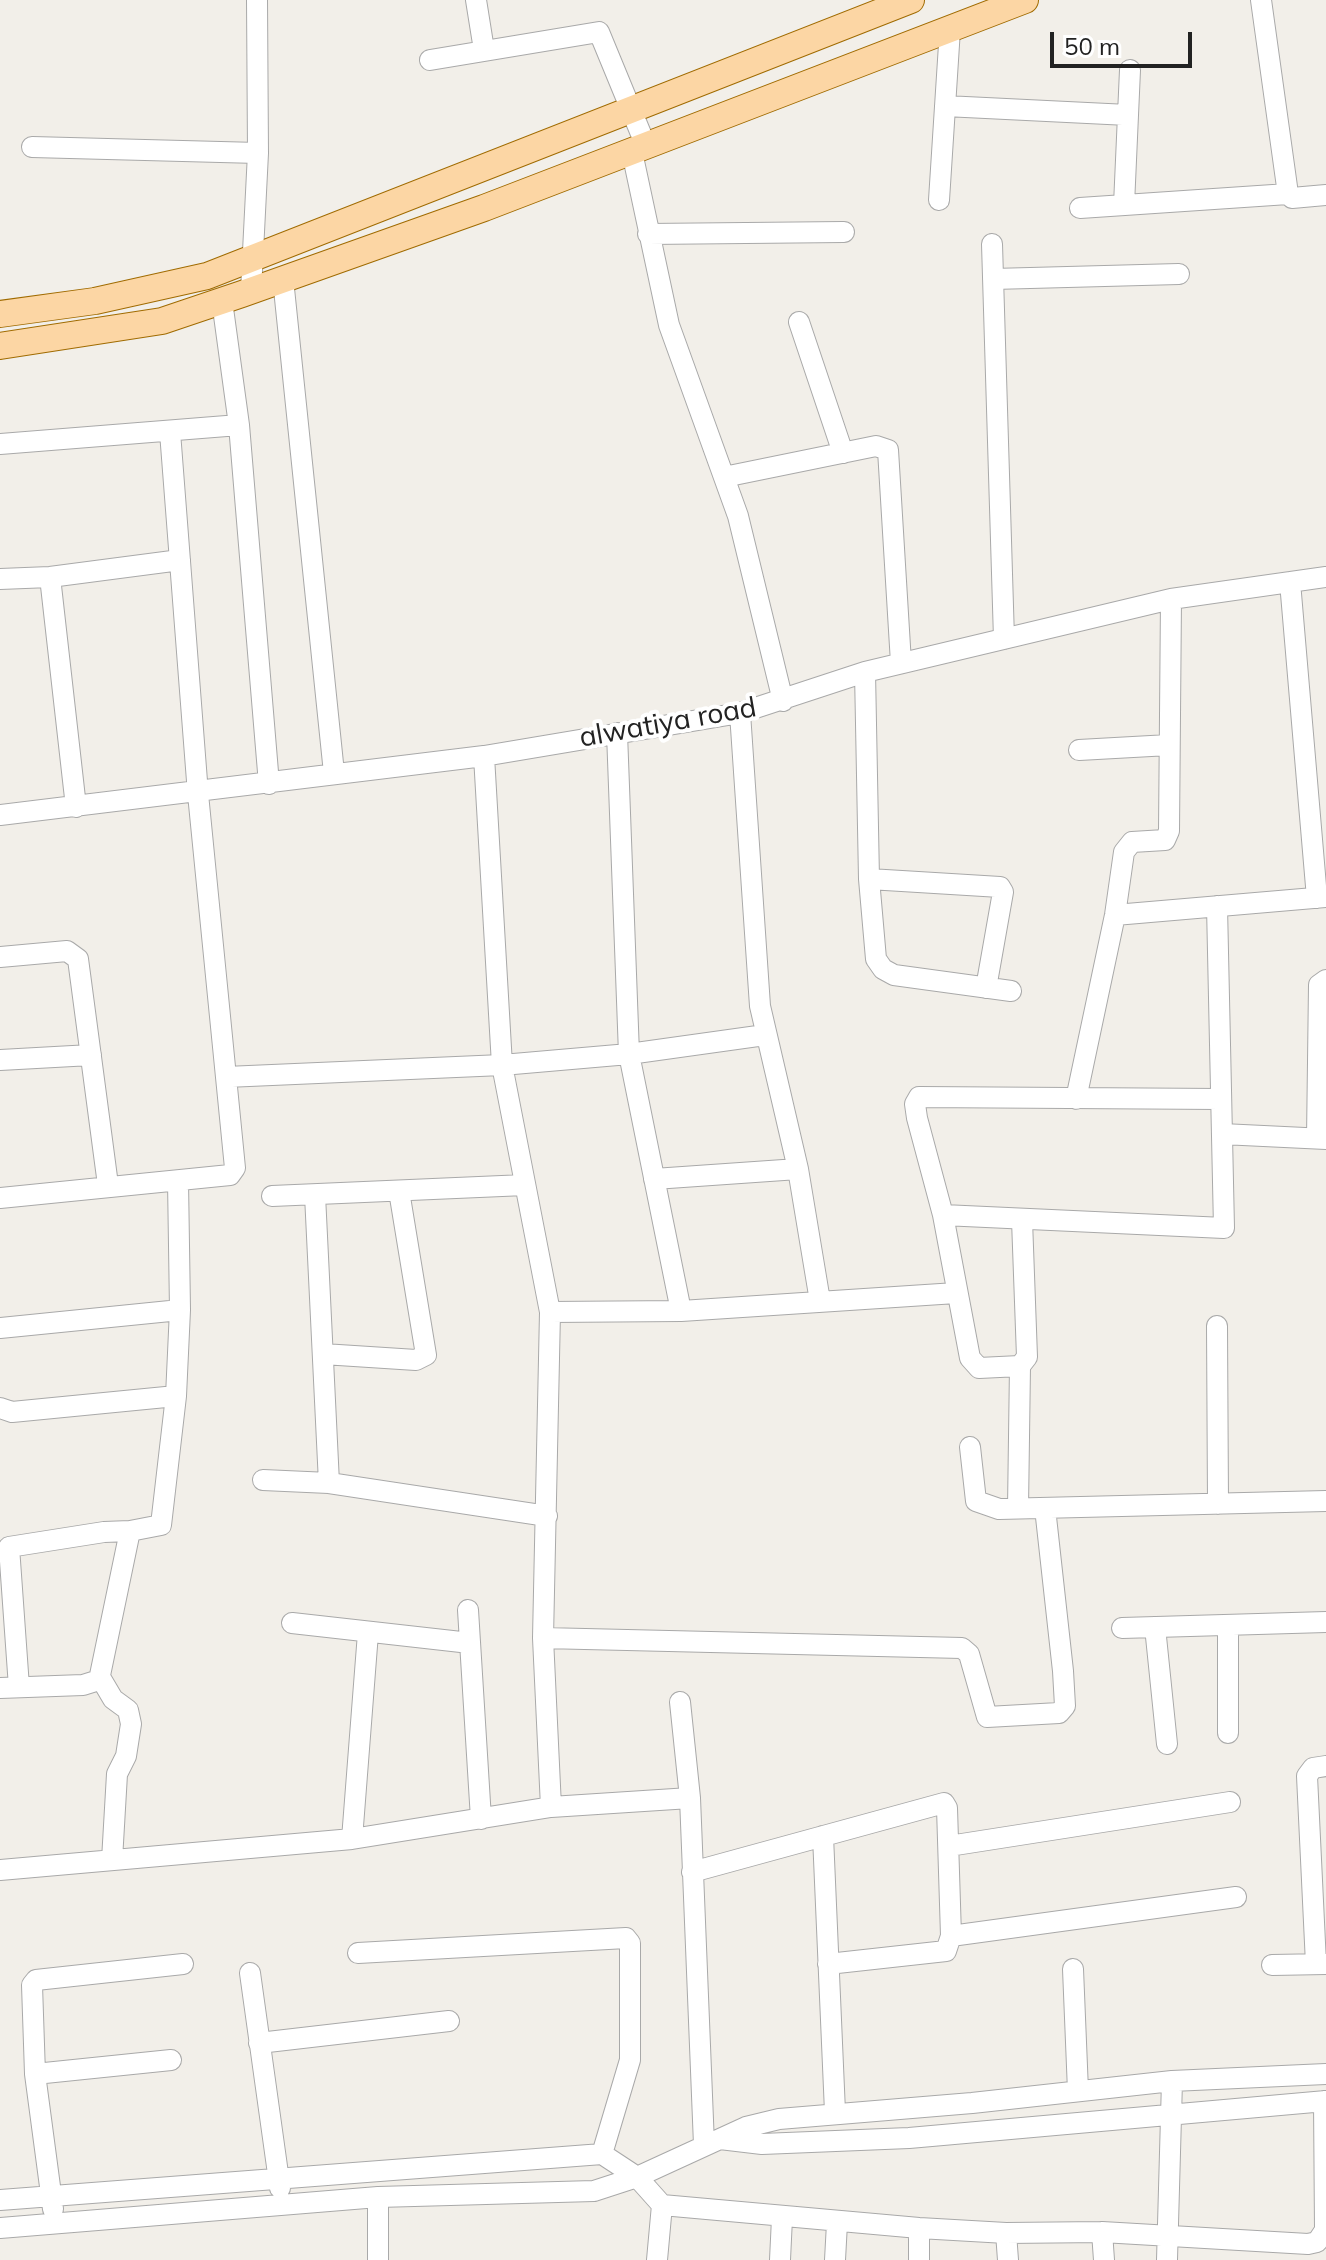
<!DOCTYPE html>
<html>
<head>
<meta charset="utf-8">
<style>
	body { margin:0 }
	#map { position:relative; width:1326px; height:2260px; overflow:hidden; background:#f2efe9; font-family:Mulish,sans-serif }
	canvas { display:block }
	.scale { position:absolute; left:1050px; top:32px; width:142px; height:36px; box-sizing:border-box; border:4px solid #222; border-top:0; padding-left:10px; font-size:24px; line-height:28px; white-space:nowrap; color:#222; -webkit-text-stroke:6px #fff; paint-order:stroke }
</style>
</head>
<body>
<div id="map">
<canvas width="1326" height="2260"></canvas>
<div class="scale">50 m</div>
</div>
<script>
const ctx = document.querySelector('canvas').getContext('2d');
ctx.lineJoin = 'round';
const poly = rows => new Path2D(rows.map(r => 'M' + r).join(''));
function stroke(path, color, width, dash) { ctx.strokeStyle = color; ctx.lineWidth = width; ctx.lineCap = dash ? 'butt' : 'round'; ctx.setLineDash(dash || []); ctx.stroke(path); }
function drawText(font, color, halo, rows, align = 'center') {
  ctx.font = font + ' Mulish,sans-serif'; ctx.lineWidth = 8; ctx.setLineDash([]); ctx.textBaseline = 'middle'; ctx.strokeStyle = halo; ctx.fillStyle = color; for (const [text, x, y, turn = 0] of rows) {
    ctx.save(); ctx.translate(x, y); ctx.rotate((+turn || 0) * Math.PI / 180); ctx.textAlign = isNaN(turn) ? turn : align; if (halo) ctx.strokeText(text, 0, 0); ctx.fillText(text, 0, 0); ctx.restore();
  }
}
const minor = poly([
	[476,0,484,50],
	[1261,0,1288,194,1292,198,1326,195],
	[430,60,599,32,646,146],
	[945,106,1128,115],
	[32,147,258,153],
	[632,152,669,325,738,516,783,701],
	[939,200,950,29],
	[1124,205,1130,70],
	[1080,208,1288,194],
	[648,234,844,232],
	[992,244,1004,639],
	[283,279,334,773],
	[993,279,1179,274],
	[251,291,258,153,257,0],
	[222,301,239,425,269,784],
	[799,322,843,453],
	[0,444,239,425],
	[724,477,876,446,888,450,901,663],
	[50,577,76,807],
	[0,579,50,577,180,560],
	[1290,582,1317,898],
	[865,672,869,879,876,959,883,969,894,975,1011,991],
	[740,713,760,1006,798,1169,820,1301],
	[617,733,629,1054,681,1311],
	[1079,750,1169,745],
	[0,815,484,756,740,713,865,672,1171,599,1326,577],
	[869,879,1000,887,1003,892,986,988],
	[1115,915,1326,897],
	[0,957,67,951,78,959,108,1185],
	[0,1060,91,1055],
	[226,1077,502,1065,629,1054,765,1035],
	[1076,1099,1115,915,1124,852,1132,842,1165,840,1169,831,1171,599],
	[1222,1134,1326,1139],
	[1317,1138,1319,985,1326,980],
	[654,1179,798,1169],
	[315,1195,329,1483],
	[272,1196,525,1185],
	[0,1198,230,1175,235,1168,198,794,170,432],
	[943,1215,1224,1228,1217,906],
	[1022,1220,1027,1357,1020,1366,979,1368,970,1358,943,1215,917,1118,915,1104,919,1097,1220,1099],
	[550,1312,681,1311,956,1293],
	[1217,1326,1218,1504],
	[0,1328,180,1310],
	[323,1354,416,1360,426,1355,399,1191],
	[0,1408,12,1412,176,1396],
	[970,1447,976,1501,999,1509,1326,1501],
	[263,1480,329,1483,547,1516],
	[1018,1508,1020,1366],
	[468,1610,481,1819],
	[292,1623,470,1643],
	[1228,1625,1228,1733],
	[1155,1627,1167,1744],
	[1122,1628,1326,1622],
	[543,1638,962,1648,969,1654,987,1717,1059,1713,1065,1706,1063,1671,1045,1508],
	[100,1677,113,1699,128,1710,131,1724,126,1756,117,1774,112,1860],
	[19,1687,9,1547,104,1532,130,1531],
	[0,1688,83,1685,99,1680,130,1531,161,1525,176,1396,180,1310,178,1181],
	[680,1702,690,1798,704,2145],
	[551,1807,690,1798],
	[823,1836,835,2112],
	[352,1839,368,1633],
	[949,1846,1230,1802],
	[0,1870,352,1839,551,1807,543,1638,550,1312,502,1065,484,756],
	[692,1872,944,1803,947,1808,951,1936,946,1951,828,1964],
	[951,1936,1236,1897],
	[358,1953,626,1938,630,1943,630,2060,602,2154],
	[1316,1964,1307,1776,1313,1768,1326,1766],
	[1272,1965,1326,1964],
	[1073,1969,1078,2091],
	[250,1973,280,2188],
	[259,2043,449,2021],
	[35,2074,171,2060],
	[720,2139,762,2144,909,2138,1326,2101],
	[378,2197,378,2260],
	[0,2200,602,2154,637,2177,662,2205,657,2260],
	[662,2205,919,2228,1006,2233,1102,2232,1308,2244,1317,2242,1325,2230,1324,2101],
	[53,2209,35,2074,32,1985,36,1980,183,1964],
	[0,2228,378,2197,594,2191,637,2177,746,2127,779,2119,972,2103,1172,2081,1326,2074],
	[919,2228,919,2260],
	[1102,2232,1104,2260],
	[1006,2233,1008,2260],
	[780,2260,782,2218],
	[835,2260,837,2223],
	[1167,2260,1172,2081]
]);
const major = poly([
	[0,314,95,301,207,276,911,0],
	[0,346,162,321,242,294,484,208,1025,0]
]);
stroke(minor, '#a9a9a9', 22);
stroke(major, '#a06b00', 28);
stroke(minor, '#fff', 20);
stroke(major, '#fcd6a4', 26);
drawText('28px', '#222', '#fff', [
	["alwatiya road",668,723,-10]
]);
</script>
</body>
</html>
